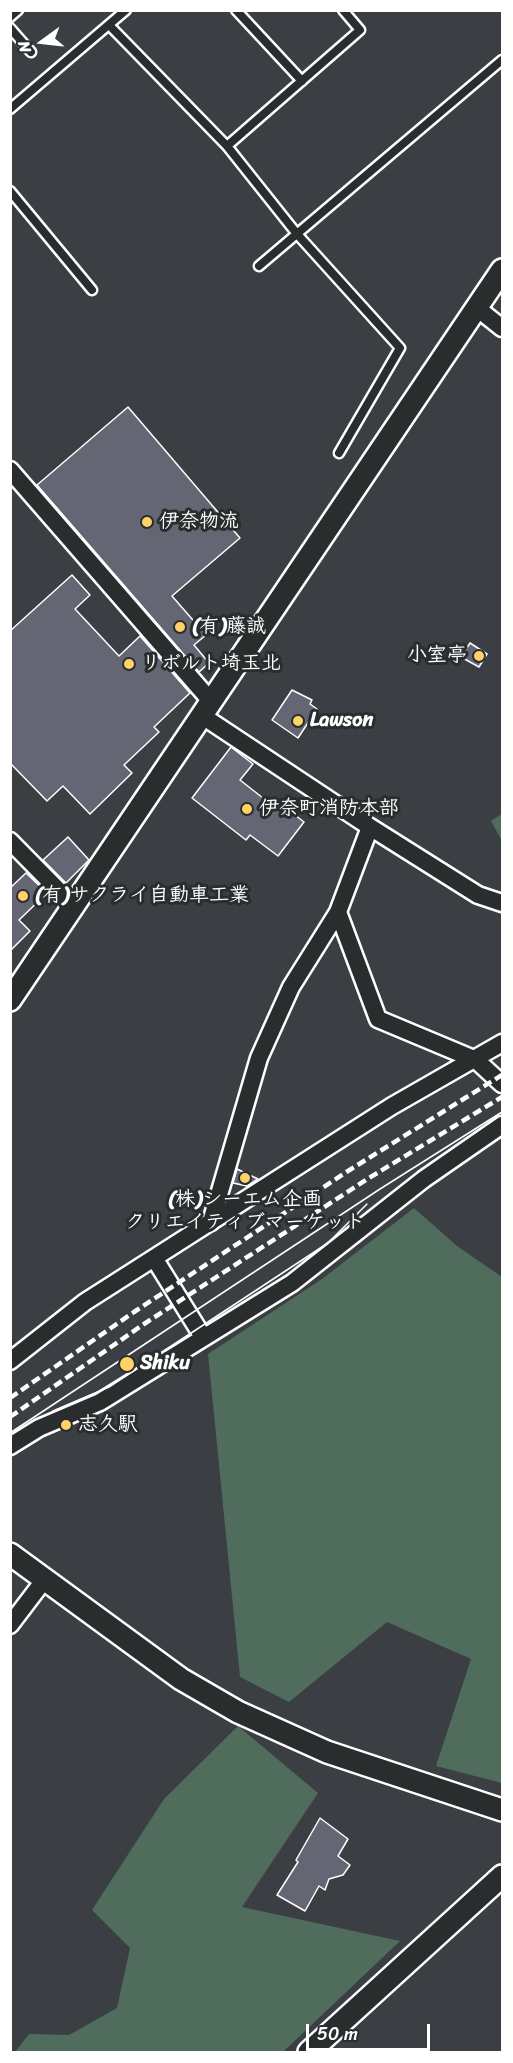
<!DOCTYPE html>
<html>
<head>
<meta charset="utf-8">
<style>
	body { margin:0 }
	#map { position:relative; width:513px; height:2063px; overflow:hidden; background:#3b3e43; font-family:Sriracha,sans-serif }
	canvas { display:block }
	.frame { position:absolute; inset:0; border:12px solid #fff; pointer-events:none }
	.north { position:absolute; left:12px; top:12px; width:60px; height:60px; -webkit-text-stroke:4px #2a2d2e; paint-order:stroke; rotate:255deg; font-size:16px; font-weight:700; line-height:24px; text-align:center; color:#fff }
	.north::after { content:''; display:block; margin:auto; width:21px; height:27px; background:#fff; clip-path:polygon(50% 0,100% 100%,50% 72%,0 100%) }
	.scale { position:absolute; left:306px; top:2024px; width:124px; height:27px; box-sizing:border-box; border:3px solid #fff; border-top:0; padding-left:8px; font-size:18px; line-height:21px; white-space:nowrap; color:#fff; -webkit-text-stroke:4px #2a2d2e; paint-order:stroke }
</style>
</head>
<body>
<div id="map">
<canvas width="513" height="2063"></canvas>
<div class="frame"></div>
<div class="north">N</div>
<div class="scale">50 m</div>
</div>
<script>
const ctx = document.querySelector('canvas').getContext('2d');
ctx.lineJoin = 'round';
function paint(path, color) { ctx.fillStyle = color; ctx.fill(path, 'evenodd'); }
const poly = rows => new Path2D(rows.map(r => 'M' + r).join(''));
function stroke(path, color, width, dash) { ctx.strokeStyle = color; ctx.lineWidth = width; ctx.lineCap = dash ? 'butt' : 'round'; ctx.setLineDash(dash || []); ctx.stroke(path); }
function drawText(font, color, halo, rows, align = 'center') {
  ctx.font = font + ' Sriracha,"Klee One",sans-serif'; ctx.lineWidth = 6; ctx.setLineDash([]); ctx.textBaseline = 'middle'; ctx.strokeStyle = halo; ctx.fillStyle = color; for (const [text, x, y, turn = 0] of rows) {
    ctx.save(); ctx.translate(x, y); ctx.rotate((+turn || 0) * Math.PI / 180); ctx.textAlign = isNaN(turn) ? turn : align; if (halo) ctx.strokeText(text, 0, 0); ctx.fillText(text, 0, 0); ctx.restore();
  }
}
paint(poly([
	[502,814,502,841,491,821],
	[414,1208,457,1246,502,1277,502,1783,436,1766,471,1659,387,1622,289,1702,240,1677,208,1354,322,1279],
	[238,1726,318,1793,242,1907,400,1941,283,2052,15,2052,29,2034,69,2035,117,2008,130,1948,92,1910,164,1799]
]), '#506c5c');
const building = poly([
	[128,407,240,538,172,596,206,635,194,645,209,663,199,672,37,485,128,407],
	[72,575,90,595,75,609,119,656,140,636,190,693,154,727,159,732,124,765,132,773,90,814,63,786,47,801,10,763,10,631,72,575],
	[470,643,487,654,479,667,461,657,470,643],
	[292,690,312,700,310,704,317,709,298,738,272,720,292,690],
	[231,747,253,764,240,780,282,813,286,808,304,822,278,856,250,835,246,840,192,798,231,747],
	[68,837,89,860,66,883,43,860,68,837],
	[26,873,47,893,19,920,30,931,10,951,10,888,26,873],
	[237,1169,258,1179,247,1186,233,1183,237,1169],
	[320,1818,348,1839,338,1856,350,1865,343,1875,329,1879,325,1890,319,1886,305,1911,277,1895,298,1862,296,1860,320,1818]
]);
paint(building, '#646674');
stroke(building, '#fff', 1.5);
const service = poly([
	[236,10,302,81],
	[10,17,18,10],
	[109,25,227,146,297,234,400,348,339,453],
	[10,28,31,52],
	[10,109,126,10],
	[227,146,360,30,343,10],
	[10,191,92,290],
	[259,266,502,60]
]);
const minor = poly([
	[477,308,502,328],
	[10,470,210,700],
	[201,715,370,827,478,895,502,903],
	[370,827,338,912,378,1019,476,1060,502,1084],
	[10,841,74,906],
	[211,1222,259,1058,291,987,338,912],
	[154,1258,203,1337],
	[10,1361,85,1302,392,1106,502,1043],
	[10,1446,39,1428,100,1402,292,1283,424,1179,502,1125],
	[10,1625,45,1579]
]);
const tertiary = poly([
	[10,1000,502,270],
	[10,1554,181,1679,238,1712,327,1752,502,1810],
	[309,2052,502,1876]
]);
stroke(service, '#fff', 13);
stroke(minor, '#fff', 21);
stroke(tertiary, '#fff', 26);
stroke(service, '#2a2d2e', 8);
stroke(minor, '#2a2d2e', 16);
stroke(tertiary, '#2a2d2e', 21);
stroke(poly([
	[53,1411,109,1387,328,1243,367,1204],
	[10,1433,380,1189,502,1112]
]), '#fff', 1.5);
stroke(poly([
	[10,1398,134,1312,348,1171,502,1075],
	[10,1417,144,1324,369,1178,502,1097]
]), '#fff', 4.5, [9, 4.5]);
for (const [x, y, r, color] of [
	[147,522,6,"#ffd166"],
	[180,627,6,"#ffd166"],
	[479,656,6,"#ffd166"],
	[129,664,6,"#ffd166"],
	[298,721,6,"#ffd166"],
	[247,809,6,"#ffd166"],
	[23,896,6,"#ffd166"],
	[245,1178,6,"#ffd166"],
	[127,1364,8,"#ffd166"],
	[66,1425,6,"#ffd166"]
]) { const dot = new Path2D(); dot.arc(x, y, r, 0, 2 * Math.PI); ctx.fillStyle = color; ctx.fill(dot); stroke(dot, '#2a2d2e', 2); }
drawText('bold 20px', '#fff', '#2a2d2e', [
	["伊奈物流",159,522],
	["(有)藤誠",192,627],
	["小室亭",467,656,"right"],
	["リボルト埼玉北",141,664],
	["Lawson",310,721],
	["伊奈町消防本部",259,809],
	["(有)サクライ自動車工業",35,896],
	["(株)シーエム企画",245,1200,"center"],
	["クリエイティブマーケット",245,1223,"center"],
	["Shiku",140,1364],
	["志久駅",78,1425]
], 'left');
</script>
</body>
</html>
